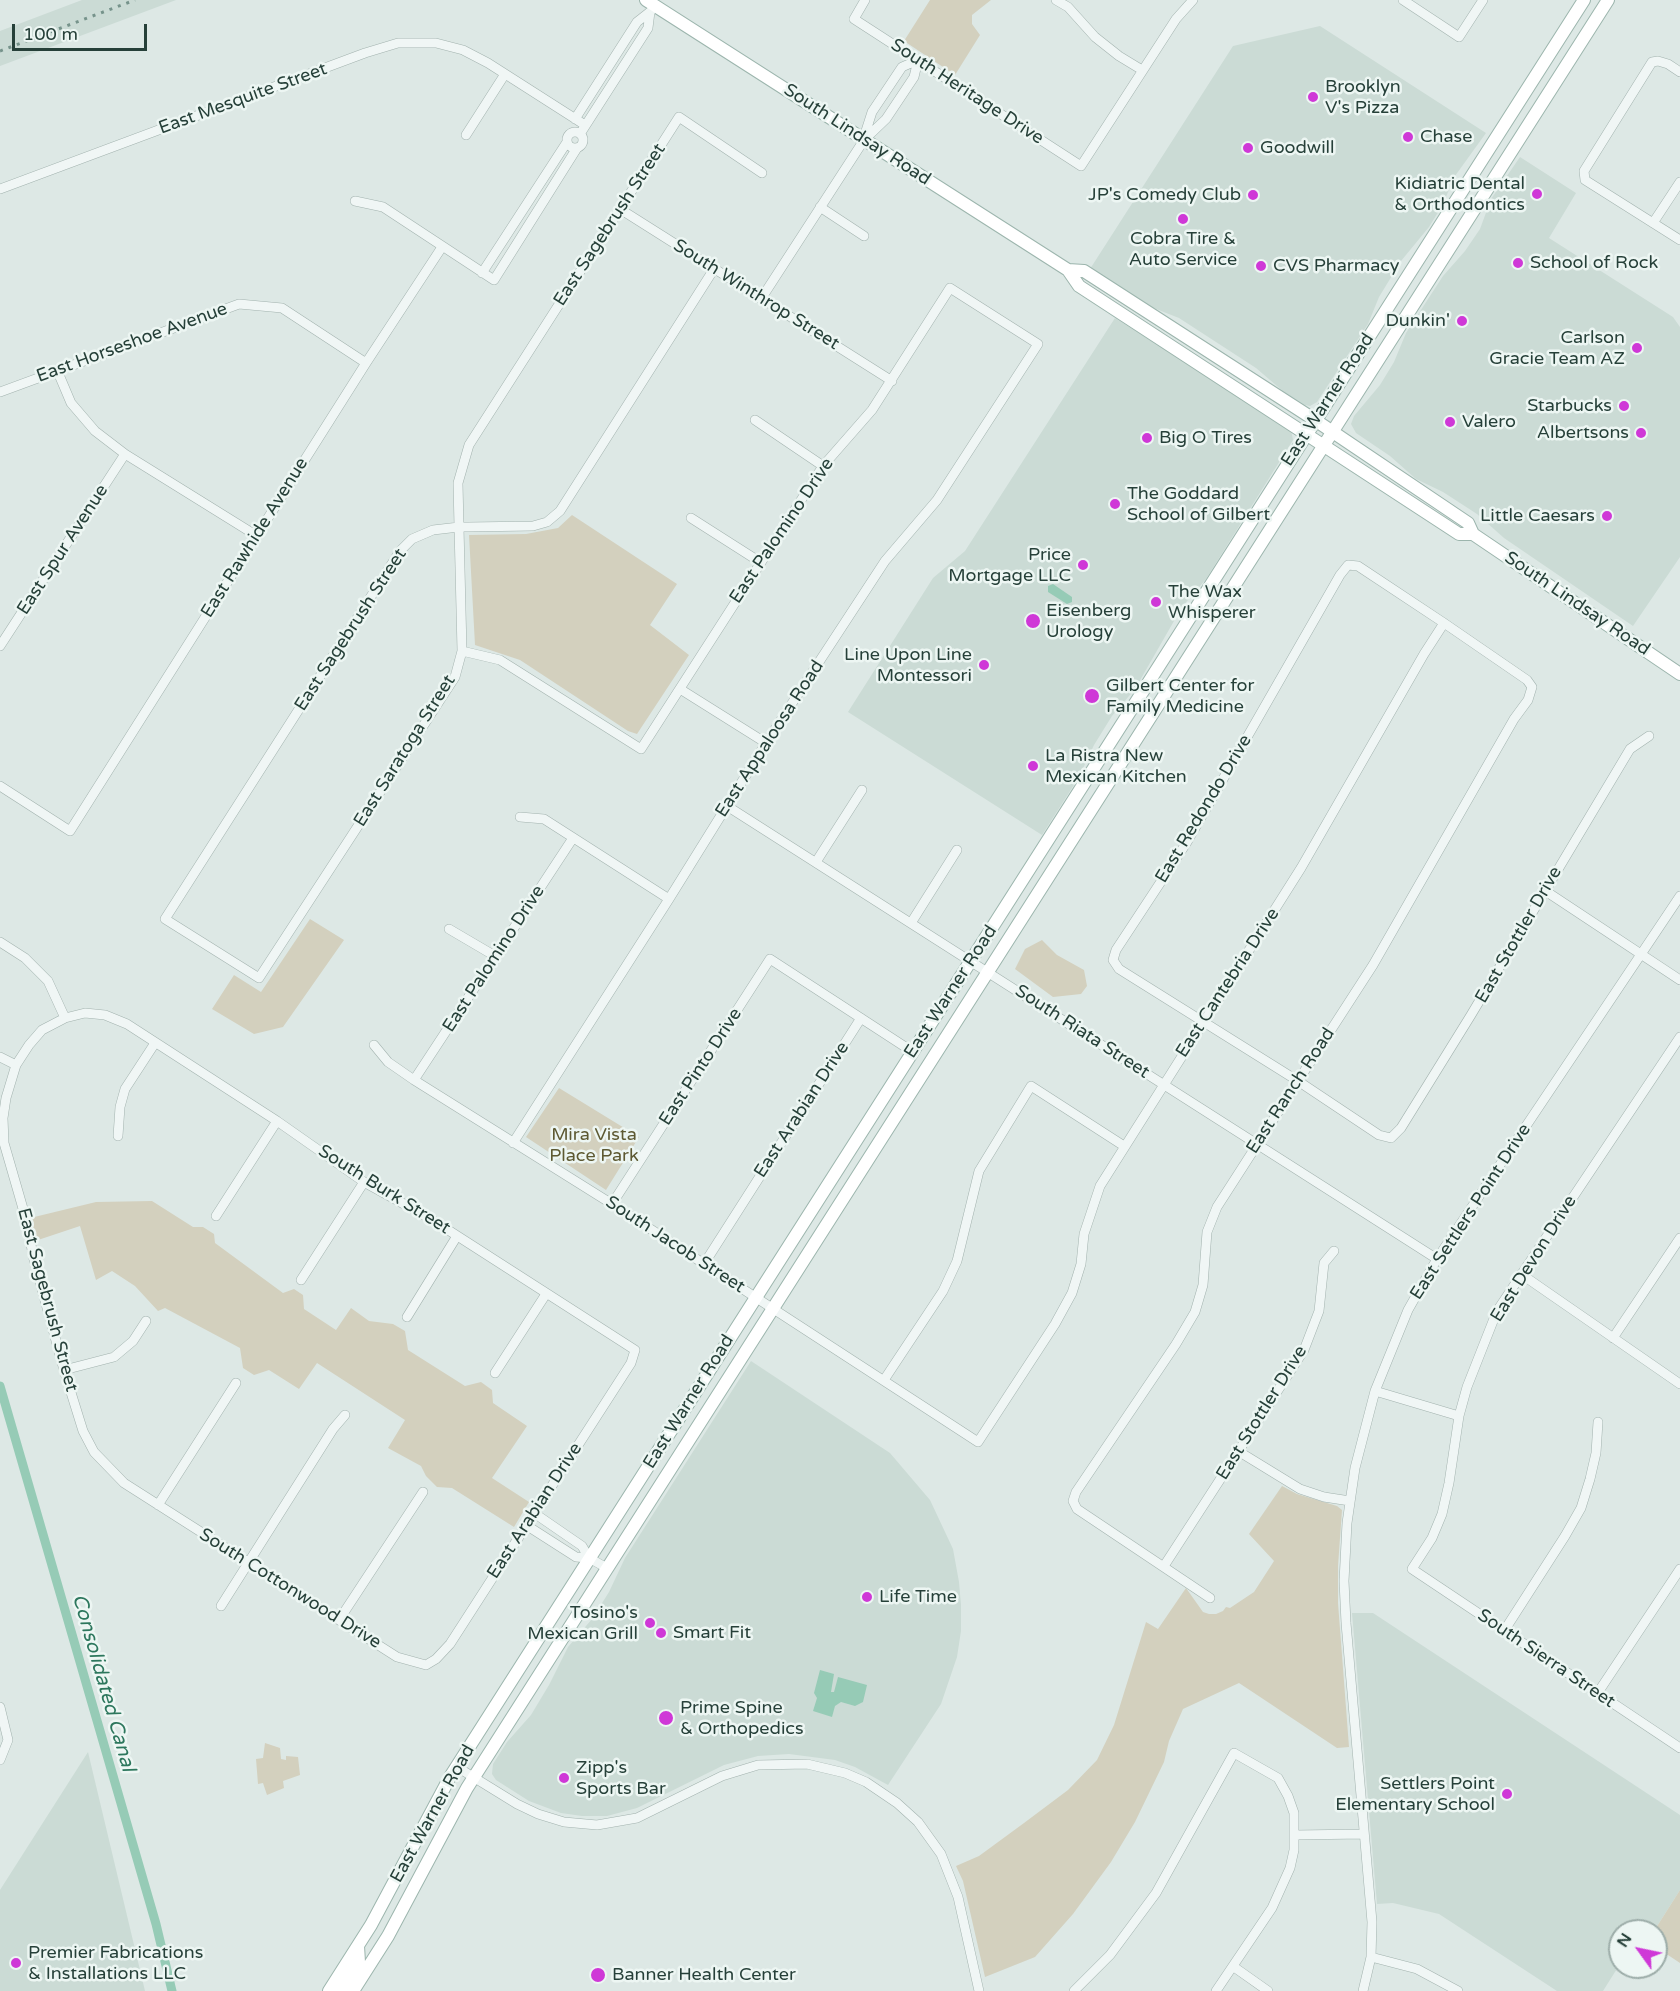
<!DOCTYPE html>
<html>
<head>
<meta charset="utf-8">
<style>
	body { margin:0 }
	#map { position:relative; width:1680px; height:1991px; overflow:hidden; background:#dde8e5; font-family:"Varela Round",sans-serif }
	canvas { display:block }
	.north { position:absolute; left:1608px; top:1919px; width:60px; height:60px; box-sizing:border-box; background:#edf6f3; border:2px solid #9dada9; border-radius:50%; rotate:303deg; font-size:16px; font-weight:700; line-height:24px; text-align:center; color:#264039 }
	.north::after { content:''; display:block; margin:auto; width:21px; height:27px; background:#cf38d7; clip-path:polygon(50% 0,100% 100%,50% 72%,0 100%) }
	.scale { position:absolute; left:12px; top:24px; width:135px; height:27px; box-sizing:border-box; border:3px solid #264039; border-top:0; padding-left:8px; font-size:18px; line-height:21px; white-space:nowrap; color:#264039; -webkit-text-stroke:4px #edf6f3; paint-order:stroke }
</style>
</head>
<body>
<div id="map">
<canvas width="1680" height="1991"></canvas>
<div class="north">N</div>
<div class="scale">100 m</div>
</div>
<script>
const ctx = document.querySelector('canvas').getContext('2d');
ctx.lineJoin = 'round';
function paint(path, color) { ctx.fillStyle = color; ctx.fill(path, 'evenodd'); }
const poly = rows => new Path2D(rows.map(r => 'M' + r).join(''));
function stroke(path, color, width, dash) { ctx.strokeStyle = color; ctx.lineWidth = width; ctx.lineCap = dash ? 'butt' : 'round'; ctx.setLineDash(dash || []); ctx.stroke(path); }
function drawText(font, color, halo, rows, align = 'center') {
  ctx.font = font + ' "Varela Round",sans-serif'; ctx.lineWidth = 5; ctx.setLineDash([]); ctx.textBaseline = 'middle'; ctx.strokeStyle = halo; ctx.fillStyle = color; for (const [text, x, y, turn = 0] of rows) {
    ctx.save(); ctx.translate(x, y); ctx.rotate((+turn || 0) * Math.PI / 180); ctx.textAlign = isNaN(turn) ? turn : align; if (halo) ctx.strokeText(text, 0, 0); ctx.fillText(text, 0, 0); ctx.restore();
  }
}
paint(poly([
	[82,0,176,0,0,66,0,31],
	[1320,26,1486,133,1455,176,1442,206,1429,227,1401,261,1379,297,1368,324,1317,402,1310,406,1305,405,1284,392,1256,368,1179,318,1151,307,1090,269,1233,46],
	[1520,157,1576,193,1549,238,1673,317,1680,327,1680,557,1633,626,1504,538,1477,514,1443,492,1416,479,1390,456,1356,433,1351,424,1354,416,1380,385,1394,362,1406,333,1443,276,1465,251,1480,229,1491,199],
	[1115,318,1287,427,1291,430,1293,440,1206,579,1182,607,1135,689,1112,716,1094,745,1079,777,1042,835,848,712,933,578,965,551],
	[751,1361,890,1453,930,1500,953,1549,959,1582,961,1605,961,1631,957,1657,941,1704,888,1785,855,1767,835,1760,789,1754,758,1756,724,1765,637,1808,607,1816,582,1816,561,1813,529,1801,496,1780,492,1774,493,1764,507,1742,531,1715,549,1685,568,1647,592,1619,609,1592,625,1558],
	[1352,1613,1373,1613,1680,1815,1680,1890,1654,1931,1620,1931,1620,1964,1603,1991,1557,1991,1439,1914,1393,1903,1377,1904],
	[88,1752,145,1991,0,1991,0,1890]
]), '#cbdbd5');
paint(poly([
	[930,0,991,0,972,15,972,24,980,35,955,75,904,41],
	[572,515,677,584,650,625,689,655,637,734,628,731,520,660,475,645,469,535,526,534,558,528],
	[310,919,344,940,283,1027,254,1034,212,1009,234,975,261,992],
	[1042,940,1057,955,1084,970,1087,986,1081,994,1053,997,1015,969,1025,949],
	[559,1088,639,1137,606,1190,526,1137],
	[152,1201,193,1227,203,1227,214,1234,215,1243,283,1293,294,1289,303,1295,304,1309,336,1330,351,1308,369,1321,393,1324,405,1331,408,1350,465,1386,481,1382,492,1390,493,1403,527,1426,492,1478,529,1502,514,1527,452,1488,437,1487,426,1476,421,1466,388,1448,405,1420,317,1363,299,1389,269,1370,254,1375,243,1368,240,1348,165,1308,158,1311,135,1286,112,1271,96,1280,80,1226,32,1242,26,1219,96,1202],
	[1282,1486,1297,1494,1337,1506,1342,1510,1338,1566,1338,1603,1349,1747,1337,1748,1239,1683,1183,1709,1169,1741,1164,1762,1135,1822,1111,1862,1073,1914,1035,1957,985,1977,963,1881,956,1866,979,1856,1024,1823,1068,1790,1097,1760,1114,1725,1146,1622,1158,1629,1186,1588,1203,1612,1209,1614,1216,1614,1223,1611,1226,1607,1230,1608,1254,1592,1274,1561,1249,1534],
	[265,1743,280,1748,281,1759,286,1760,286,1756,298,1757,300,1775,283,1781,284,1788,267,1795,263,1783,258,1784,256,1759,263,1758],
	[1680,1890,1680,1963,1656,1947,1656,1931,1654,1931]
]), '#d3d0be');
paint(poly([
	[1053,584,1072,597,1072,602,1067,604,1048,592,1048,586],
	[820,1670,834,1674,831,1692,834,1692,838,1677,867,1685,863,1702,855,1706,841,1702,835,1706,832,1717,813,1711,817,1698,814,1693]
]), '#96cbb6');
stroke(poly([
	[0,1386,156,1924,172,1991]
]), '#96cbb6', 9);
const minor = poly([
	[865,0,854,19,1081,166,1176,19,1193,0],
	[1056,0,1068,7,1095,37,1119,56,1142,70],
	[1403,0,1459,37,1483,0],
	[1680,72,1668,64,1658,61,1652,62,1584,171,1585,180,1680,240],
	[575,119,637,22,651,11],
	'567 140a8 8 0 1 1 16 0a8 8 0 1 1-16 0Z',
	[580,134,648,28,650,12],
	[466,135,505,74],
	[864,137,872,112,902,67,918,60],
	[0,189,365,53,398,43,436,43,463,50,488,63,585,125],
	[355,201,383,207,494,280,577,148],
	[820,207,864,236],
	[620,209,892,381],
	[1653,223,1680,182],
	[714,269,560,511,547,522,533,526,468,527,459,527,433,530,412,539,400,551,165,919,259,978,455,677,462,651,459,527,458,483,469,445,679,117,762,173],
	[482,273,567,142],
	[761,299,864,140,886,119,914,77,918,60],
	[57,370,71,403,95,431,125,454,257,536],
	[0,392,239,304,282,308,366,363],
	[755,420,823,466],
	[691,518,760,562],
	[0,646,125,454],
	[462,651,500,660,641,749,823,466,872,410,950,288,1038,344,937,500,885,561,766,743,669,899,513,1143],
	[680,689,766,743],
	[0,786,70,831,366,363,442,247],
	[727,806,1437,1259],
	[520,817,544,819,669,899],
	[816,862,862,790],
	[1544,890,1680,980],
	[911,923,957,850],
	[449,929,495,956],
	[0,942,25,958,48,981,65,1018],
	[85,1013,105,1015,127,1024,277,1121,364,1182,431,1219,635,1350,631,1363,450,1644,436,1659,426,1665,397,1657,124,1483,94,1452,83,1431,64,1370,34,1260,26,1219,4,1143,3,1118,6,1098,16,1065,29,1045,42,1030,65,1018,85,1013],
	[1680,1037,1497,1311,1467,1387,1459,1416,1449,1483,1442,1514,1432,1538,1412,1569,1680,1748],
	[374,1045,388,1062,414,1080,612,1204,978,1442,1055,1324,1072,1293,1081,1264,1084,1234,1100,1186,1301,868,1424,654,1444,623],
	[0,1057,16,1065],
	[414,1080,573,838],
	[118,1136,120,1107,125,1089,155,1043],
	[612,1204,770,959,913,1052],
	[216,1216,277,1121],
	[704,1264,861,1018],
	[1521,1274,1680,1384],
	[301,1280,364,1182],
	[407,1317,457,1236],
	[1613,1338,1680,1238],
	[64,1370,114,1357,133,1341,146,1321],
	[495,1373,546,1294],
	[884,1380,943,1291,957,1261,979,1171,1031,1086,1124,1146],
	[1375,1391,1459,1416],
	[1238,1451,1300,1489,1324,1497,1350,1501],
	[158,1505,236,1383],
	[534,1513,582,1546,589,1558],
	[526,1525,576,1557,589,1558,607,1568],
	[1164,1566,1304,1350,1319,1311,1324,1263,1334,1251],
	[1210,1598,1077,1509,1073,1501,1076,1492,1176,1344,1195,1312,1203,1285,1207,1232,1217,1207,1298,1081,1373,965,1514,719,1528,700,1532,687,1527,680,1444,623,1358,566,1348,565,1340,575,1187,842,1116,950,1113,960,1119,969,1298,1081,1379,1135,1391,1138,1401,1128,1471,1015,1630,749,1649,736],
	[221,1606,333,1429,345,1415],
	[339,1620,423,1492],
	[1504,1631,1565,1536,1581,1508,1590,1479,1596,1453,1598,1422],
	[1597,1694,1680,1569],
	[0,1707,8,1740,0,1760],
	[457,1767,517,1804,538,1814,564,1822,597,1825,637,1818,722,1776,758,1765,807,1764,845,1773,866,1782,897,1803,918,1822,941,1854,958,1897,979,1991],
	[1295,1835,1364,1834],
	[1371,1957,1417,1969,1458,1991],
	[1234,1967,1268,1991],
	[1074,1991,1110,1955,1156,1893,1234,1753,1278,1778,1288,1796,1294,1813,1294,1850,1290,1868,1272,1908,1216,1991],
	[1363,1991,1371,1957,1372,1922,1346,1623,1344,1581,1347,1523,1355,1468,1375,1391,1408,1310,1437,1259,1680,896]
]);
const major = poly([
	[646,0,1068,270,1079,286,1459,534,1473,534],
	[1068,270,1084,271,1315,420,1468,523,1473,534,1680,674],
	[329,1991,371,1925,450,1777,1584,0],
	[340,1991,359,1962,358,1946],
	[353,1991,388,1936,467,1788,1608,0]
]);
stroke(minor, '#a2b2ae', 10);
stroke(major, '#9cb5ad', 14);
stroke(minor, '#f0f6f5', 9);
stroke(major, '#fff', 12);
stroke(poly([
	[0,51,135,0]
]), '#76938b', 3, [3, 6]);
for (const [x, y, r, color] of [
	[1313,97,6,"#cf38d7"],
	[1408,137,6,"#cf38d7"],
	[1248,148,6,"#cf38d7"],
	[1537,194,6,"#cf38d7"],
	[1253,195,6,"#cf38d7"],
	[1183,219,6,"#cf38d7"],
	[1518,263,6,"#cf38d7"],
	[1261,266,6,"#cf38d7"],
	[1462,321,6,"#cf38d7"],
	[1637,348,6,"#cf38d7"],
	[1624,406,6,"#cf38d7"],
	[1450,422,6,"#cf38d7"],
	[1641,433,6,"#cf38d7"],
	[1147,438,6,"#cf38d7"],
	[1115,504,6,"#cf38d7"],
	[1607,516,6,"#cf38d7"],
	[1083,565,6,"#cf38d7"],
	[1156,602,6,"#cf38d7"],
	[1033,621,8,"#cf38d7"],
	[984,665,6,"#cf38d7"],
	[1092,696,8,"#cf38d7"],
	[1033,766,6,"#cf38d7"],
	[867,1597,6,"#cf38d7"],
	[650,1623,6,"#cf38d7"],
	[661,1633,6,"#cf38d7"],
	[666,1718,8,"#cf38d7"],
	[564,1778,6,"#cf38d7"],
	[1507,1794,6,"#cf38d7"],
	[16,1963,6,"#cf38d7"],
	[598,1975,8,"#cf38d7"]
]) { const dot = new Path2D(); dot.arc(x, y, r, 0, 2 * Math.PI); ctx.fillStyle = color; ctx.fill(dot); stroke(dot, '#edf6f3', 2); }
drawText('18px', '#264039', '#edf6f3', [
	["Brooklyn",1325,87],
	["V's Pizza",1325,108],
	["Chase",1420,137],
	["Goodwill",1260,148],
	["Kidiatric Dental",1525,184,"right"],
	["& Orthodontics",1525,205,"right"],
	["JP's Comedy Club",1241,195,"right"],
	["Cobra Tire &",1183,239,"center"],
	["Auto Service",1183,260,"center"],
	["School of Rock",1530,263],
	["CVS Pharmacy",1273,266],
	["Dunkin'",1450,321,"right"],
	["Carlson",1625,338,"right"],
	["Gracie Team AZ",1625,359,"right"],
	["Starbucks",1612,406,"right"],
	["Valero",1462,422],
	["Albertsons",1629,433,"right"],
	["Big O Tires",1159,438],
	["The Goddard",1127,494],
	["School of Gilbert",1127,515],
	["Little Caesars",1595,516,"right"],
	["Price",1071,555,"right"],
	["Mortgage LLC",1071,576,"right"],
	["The Wax",1168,592],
	["Whisperer",1168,613],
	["Eisenberg",1046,611],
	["Urology",1046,632],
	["Line Upon Line",972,655,"right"],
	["Montessori",972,676,"right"],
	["Gilbert Center for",1106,686],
	["Family Medicine",1106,707],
	["La Ristra New",1045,756],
	["Mexican Kitchen",1045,777],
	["Life Time",879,1597],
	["Tosino's",638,1613,"right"],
	["Mexican Grill",638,1634,"right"],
	["Smart Fit",673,1633],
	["Prime Spine",680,1708],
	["& Orthopedics",680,1729],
	["Zipp's",576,1768],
	["Sports Bar",576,1789],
	["Settlers Point",1495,1784,"right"],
	["Elementary School",1495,1805,"right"],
	["Premier Fabrications",28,1953],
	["& Installations LLC",28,1974],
	["Banner Health Center",612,1975]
], 'left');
drawText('18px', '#264039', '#edf6f3', [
	["South Heritage Drive",967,92,33],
	["East Mesquite Street",243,99,-20],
	["South Lindsay Road",857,135,33],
	["East Sagebrush Street",610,225,-57],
	["South Winthrop Street",756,295,32],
	["East Horseshoe Avenue",132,343,-20],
	["East Warner Road",1328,400,-57],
	["East Palomino Drive",782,531,-56],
	["East Rawhide Avenue",255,538,-58],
	["East Spur Avenue",63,550,-57],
	["South Lindsay Road",1577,604,34],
	["East Sagebrush Street",351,630,-57],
	["East Appaloosa Road",770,739,-57],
	["East Saratoga Street",405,751,-58],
	["East Redondo Drive",1204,809,-59],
	["East Stottler Drive",1519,935,-60],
	["East Palomino Drive",494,959,-57],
	["East Cantebria Drive",1228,983,-57],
	["East Warner Road",951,992,-57],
	["South Riata Street",1082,1032,33],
	["East Pinto Drive",701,1067,-57],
	["East Ranch Road",1291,1091,-57],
	["East Arabian Drive",802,1110,-57],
	["South Burk Street",384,1190,32],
	["East Settlers Point Drive",1471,1212,-57],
	["South Jacob Street",675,1245,33],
	["East Devon Drive",1534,1259,-58],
	["East Sagebrush Street",47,1300,75],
	["East Warner Road",689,1402,-58],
	["East Stottler Drive",1262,1413,-58],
	["East Arabian Drive",535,1511,-57],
	["South Cottonwood Drive",290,1589,32],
	["South Sierra Street",1546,1659,34],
	["East Warner Road",433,1814,-61]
]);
drawText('18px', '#5d5932', '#edf6f3', [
	["Mira Vista",594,1135],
	["Place Park",594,1156]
]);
drawText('italic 20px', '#2d775d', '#edf6f3', [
	["Consolidated Canal",103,1683,74]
]);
</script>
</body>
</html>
